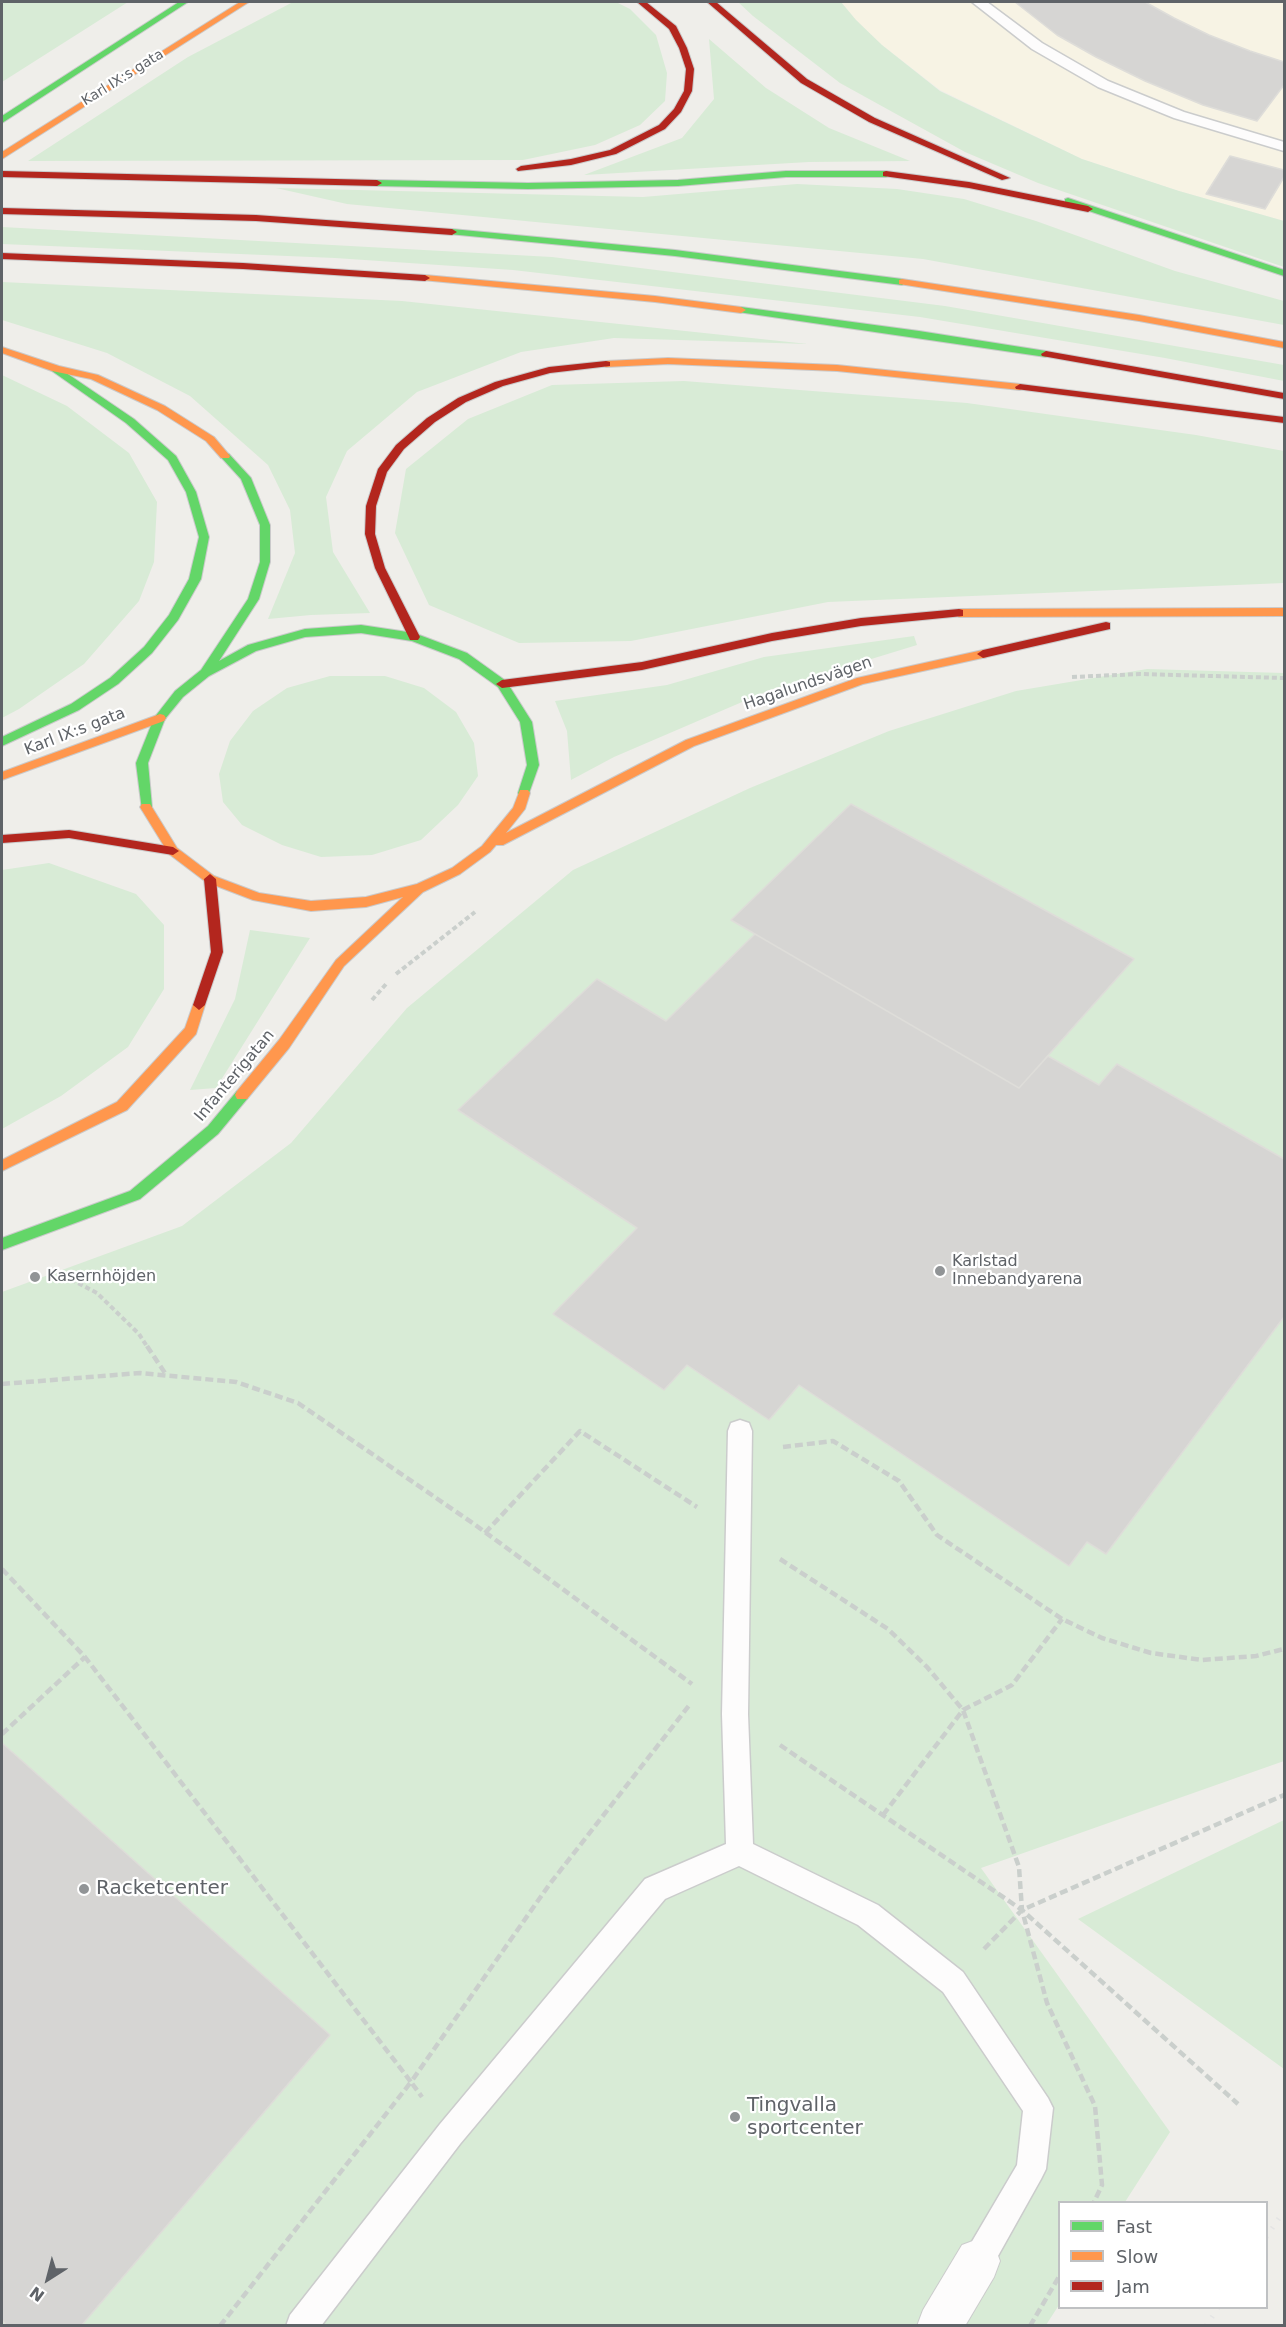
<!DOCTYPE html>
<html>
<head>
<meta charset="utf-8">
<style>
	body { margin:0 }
	#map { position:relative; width:1286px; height:2327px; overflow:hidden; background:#efeeea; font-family:"DejaVu Sans",sans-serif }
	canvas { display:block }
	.frame { position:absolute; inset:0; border:3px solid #5f6368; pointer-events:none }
	.legend { position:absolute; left:1058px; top:2201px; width:210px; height:108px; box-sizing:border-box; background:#fff; border:2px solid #bfc1c3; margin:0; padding:8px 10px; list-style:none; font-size:18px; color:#5f6368 }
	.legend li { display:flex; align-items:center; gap:12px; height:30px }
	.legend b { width:30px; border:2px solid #bfc1c3 }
	.north { position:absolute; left:18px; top:2249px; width:60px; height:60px; -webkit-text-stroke:4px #fff; paint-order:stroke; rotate:216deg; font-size:16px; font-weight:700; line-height:24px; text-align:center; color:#5f6368 }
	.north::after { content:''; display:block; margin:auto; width:21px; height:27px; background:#5f6368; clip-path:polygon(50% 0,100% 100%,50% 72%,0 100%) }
</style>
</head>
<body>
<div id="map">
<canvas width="1286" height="2327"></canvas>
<div class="frame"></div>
<ul class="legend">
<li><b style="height:8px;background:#63d668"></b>Fast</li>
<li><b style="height:8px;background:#ff974d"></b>Slow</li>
<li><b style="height:8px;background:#b3261e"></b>Jam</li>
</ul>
<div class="north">N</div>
</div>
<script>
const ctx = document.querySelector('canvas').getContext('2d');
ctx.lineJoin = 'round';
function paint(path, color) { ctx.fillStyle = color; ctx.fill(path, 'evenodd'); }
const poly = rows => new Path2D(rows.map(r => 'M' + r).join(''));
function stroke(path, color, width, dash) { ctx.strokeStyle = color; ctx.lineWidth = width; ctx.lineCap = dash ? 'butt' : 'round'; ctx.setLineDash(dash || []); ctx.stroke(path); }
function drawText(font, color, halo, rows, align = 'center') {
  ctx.font = font + ' "DejaVu Sans",sans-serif'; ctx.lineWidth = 4.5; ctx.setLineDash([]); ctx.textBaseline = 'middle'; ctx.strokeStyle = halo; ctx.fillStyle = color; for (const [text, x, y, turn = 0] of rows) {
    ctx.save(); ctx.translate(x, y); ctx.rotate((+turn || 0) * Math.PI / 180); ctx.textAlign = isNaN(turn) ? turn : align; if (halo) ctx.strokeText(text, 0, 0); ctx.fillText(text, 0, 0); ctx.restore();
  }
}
paint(poly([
	[841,2,1284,2,1284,221,1179,191,1082,159,940,90,882,45,856,20]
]), '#f7f3e4');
paint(poly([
	[2,2,128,2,2,82],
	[293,2,616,2,630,9,656,35,667,73,665,101,640,125,595,145,523,160,28,161,188,57],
	[738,2,841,2,856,20,882,45,940,91,1082,159,1179,191,1284,221,1284,267,1038,183,965,152,840,83,753,16],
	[709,39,766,88,829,128,910,161,809,162,584,175,682,138,714,99],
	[797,184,897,189,964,199,1036,221,1175,271,1284,301,1284,325,923,259,347,204,276,188,643,197],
	[2,227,552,257,945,306,1284,365,1284,381,1165,358,920,317,513,270,335,258,2,244],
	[2,282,402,301,808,344,614,338,521,352,417,392,347,451,326,497,333,552,370,613,311,615,268,619,295,553,290,510,268,465,190,396,107,353,2,320],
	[2,375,67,406,129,453,157,502,154,562,139,601,84,664,19,709,2,718],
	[684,381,967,403,1196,435,1284,451,1284,583,828,602,631,641,519,643,429,605,395,533,406,469,468,419,552,385],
	[914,636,917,645,770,690,614,757,571,780,567,731,555,701,667,685,764,657],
	[1147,669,1284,673,1284,1761,981,1868,1170,2132,1125,2202,1060,2202,1059,2305,1046,2325,2,2326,2,1292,182,1226,291,1143,407,1008,573,870,750,788,889,731,1016,691],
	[330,676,385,676,424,688,456,712,474,743,478,776,458,805,421,840,372,855,321,857,282,845,242,825,223,802,219,774,230,741,253,711,287,688],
	[49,863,136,894,164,925,164,989,128,1047,61,1096,2,1129,2,870],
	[250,930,310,938,216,1088,190,1090,235,999],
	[1284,1820,1284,2069,1078,1919]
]), '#d8ebd6');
const building = poly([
	[1015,2,1145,2,1174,18,1209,35,1250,51,1284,62,1284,85,1257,121,1203,105,1145,81,1096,57,1057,35,1015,2],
	[1230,156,1284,170,1284,177,1265,209,1206,194,1230,156],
	[851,804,1134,959,1019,1088,731,920,851,804],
	[755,934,1019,1088,1048,1056,1099,1085,1117,1064,1284,1159,1284,1317,1106,1554,1087,1542,1069,1566,799,1385,769,1420,687,1365,664,1390,553,1314,637,1228,458,1110,597,979,666,1021,755,934],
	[2,1743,330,2035,81,2326,7,2326,2,2320,2,1743]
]);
paint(building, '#d6d5d3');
stroke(building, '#deddd9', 1.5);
const lane = poly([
	[972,2,987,2,1042,43,1108,81,1184,112,1284,142,1284,151,1174,118,1098,87,1032,49,972,2],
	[740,1420,749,1423,752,1431,748,1714,753,1844,878,1905,963,1972,1048,2098,1053,2108,1046,2169,1041,2179,989,2272,978,2276,967,2272,963,2261,967,2250,1017,2165,1023,2111,943,1992,858,1925,739,1866,665,1899,460,2144,321,2326,286,2326,290,2315,440,2124,645,1879,726,1844,722,1714,728,1431,731,1423,740,1420]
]);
const street = poly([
	[978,2239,994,2245,1000,2261,994,2277,965,2326,917,2326,923,2310,962,2245,978,2239]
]);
const fast = poly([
	[179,2,188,2,2,123,2,116,179,2],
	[786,171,886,171,891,174,886,177,786,177,678,186,528,189,377,186,372,183,377,180,528,183,678,180,786,171],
	[1068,198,1284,270,1284,276,1065,203,1065,199,1068,198],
	[452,229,675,250,902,279,907,282,902,285,675,256,449,234,447,232,452,229],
	[741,307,919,331,1046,351,1051,354,1046,357,738,312,736,310,741,307],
	[56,366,134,419,176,456,196,492,209,537,201,579,178,620,152,653,118,684,79,710,2,746,2,737,71,704,110,678,144,647,169,615,189,579,199,537,186,492,168,460,126,423,52,371,52,367,56,366],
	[225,453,229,454,251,478,270,525,270,562,259,599,219,661,248,645,305,629,361,625,414,633,467,653,506,681,532,722,539,765,528,796,520,796,518,793,527,765,520,722,498,687,459,659,412,641,361,633,305,637,256,651,209,676,183,697,165,719,148,763,152,807,146,811,142,810,136,763,154,718,175,691,201,670,248,599,260,562,260,525,241,479,220,456,225,453],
	[242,1090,247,1091,249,1095,247,1099,218,1134,140,1199,2,1250,2,1238,130,1191,208,1126,237,1091,242,1090]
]);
const slow = poly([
	[240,2,249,2,2,159,2,152,240,2],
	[425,275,655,296,741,307,746,310,741,313,655,302,422,280,422,276,425,275],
	[902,279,1139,315,1284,342,1284,348,1139,321,899,284,899,280,902,279],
	[2,347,59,366,98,375,165,406,214,437,230,456,229,458,221,458,206,441,157,410,91,379,52,371,2,353,2,347],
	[668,358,837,365,1020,384,1025,387,1020,390,837,371,668,364,606,367,601,364,606,361,668,358],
	[1284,608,1284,616,959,617,953,613,959,609,1284,608],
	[983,650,987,651,987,657,863,684,694,746,503,845,496,845,490,852,460,874,423,892,344,966,289,1048,247,1099,237,1099,235,1095,237,1091,279,1040,336,960,403,897,366,907,311,911,253,900,206,882,169,854,140,807,142,804,150,804,177,848,214,876,259,893,311,901,366,897,417,884,452,868,482,846,513,808,520,790,528,790,530,793,525,809,506,833,686,740,857,678,983,650],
	[160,714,164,715,166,718,164,721,2,780,2,772,160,714],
	[199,1000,205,1005,196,1034,127,1110,2,1171,2,1160,117,1102,185,1028,193,1005,199,1000]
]);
const jam = poly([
	[637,2,646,2,676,26,687,48,694,69,692,91,681,112,665,129,616,154,571,165,518,171,516,169,521,166,571,159,610,150,659,125,674,109,684,91,686,69,679,48,669,29,637,2],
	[707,2,716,2,807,79,875,118,1010,178,1002,180,869,122,801,83,707,2],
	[2,171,377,180,382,183,377,186,2,177,2,171],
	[886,171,969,182,1088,206,1093,209,1088,212,969,188,883,176,883,172,886,171],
	[2,208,256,215,452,229,457,232,452,235,256,221,2,214,2,208],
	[2,253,243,263,425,275,430,278,425,281,243,269,2,259,2,253],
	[1046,351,1284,393,1284,399,1042,356,1041,354,1046,351],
	[606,361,610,362,610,366,550,373,503,386,466,402,435,422,404,449,387,472,376,506,375,534,385,568,420,637,418,640,410,640,375,568,365,534,366,506,378,469,396,445,427,418,458,398,495,382,549,367,606,361],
	[1020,384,1284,417,1284,423,1016,389,1015,387,1020,384],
	[959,609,963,610,963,616,861,626,772,641,642,670,502,688,496,684,502,680,642,662,772,633,861,618,959,609],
	[1106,622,1110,623,1110,629,983,658,977,654,983,650,1106,622],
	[69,830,173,847,179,851,173,855,69,838,2,843,2,835,69,830],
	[210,874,216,879,223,952,205,1005,199,1010,193,1005,211,952,204,879,210,874]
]);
stroke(lane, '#cbcccc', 3);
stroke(street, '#cbcccc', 2);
stroke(fast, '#cacacb', 2);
stroke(slow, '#cacacb', 2);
stroke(jam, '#cacacb', 2);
stroke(poly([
	[1072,677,1140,674,1284,678],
	[396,974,475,912],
	[372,1000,387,983],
	[57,1272,97,1293,139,1334,148,1348]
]), '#cacfcc', 4, [5, 3]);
stroke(poly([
	[147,1346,167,1376],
	[2,1384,140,1373,236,1382,298,1403,474,1524,692,1684],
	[783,1447,833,1441,899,1481,937,1535,1062,1619,1102,1638,1151,1653,1202,1660,1256,1656,1284,1649],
	[485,1533,580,1431,697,1507],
	[780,1559,888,1629,927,1667,963,1710,1019,1867,1022,1910,1047,2003,1095,2106,1102,2185,1094,2202],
	[2,1569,85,1657,411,2082,549,1885,691,1703],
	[2,1734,85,1657],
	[780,1745,1022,1910,1238,2104],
	[883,1815,963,1710,1012,1685,1062,1619],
	[984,1949,1022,1910,1284,1795],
	[220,2326,411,2082,422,2097],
	[1030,2326,1060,2275]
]), '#cacfcc', 4.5, [8, 4]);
paint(lane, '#fdfcfc');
paint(street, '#fdfcfc');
paint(fast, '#63d668');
paint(slow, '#ff974d');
paint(jam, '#b3261e');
stroke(poly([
	[1266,2237,1284,2211],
	[1206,2326,1218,2308]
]), '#e4e4e4', 5, [1.5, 9]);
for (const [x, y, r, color] of [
	[940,1271,6,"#919496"],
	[35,1277,6,"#919496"],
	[84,1889,6,"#919496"],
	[735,2117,6,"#919496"]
]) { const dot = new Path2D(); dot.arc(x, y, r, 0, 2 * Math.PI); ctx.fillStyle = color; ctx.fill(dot); stroke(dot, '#fff', 2); }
drawText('14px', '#5f6368', '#fff', [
	["Karl IX:s gata",123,78,-32]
]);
drawText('16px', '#5f6368', '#fff', [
	["Hagalundsvägen",808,684,-19],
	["Karl IX:s gata",75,732,-21],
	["Infanterigatan",235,1076,-50]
]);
drawText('16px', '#5f6368', '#fff', [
	["Karlstad",952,1262],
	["Innebandyarena",952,1280],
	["Kasernhöjden",47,1277]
], 'left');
drawText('20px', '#5f6368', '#fff', [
	["Racketcenter",96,1889],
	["Tingvalla",747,2106],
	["sportcenter",747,2129]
], 'left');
</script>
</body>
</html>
